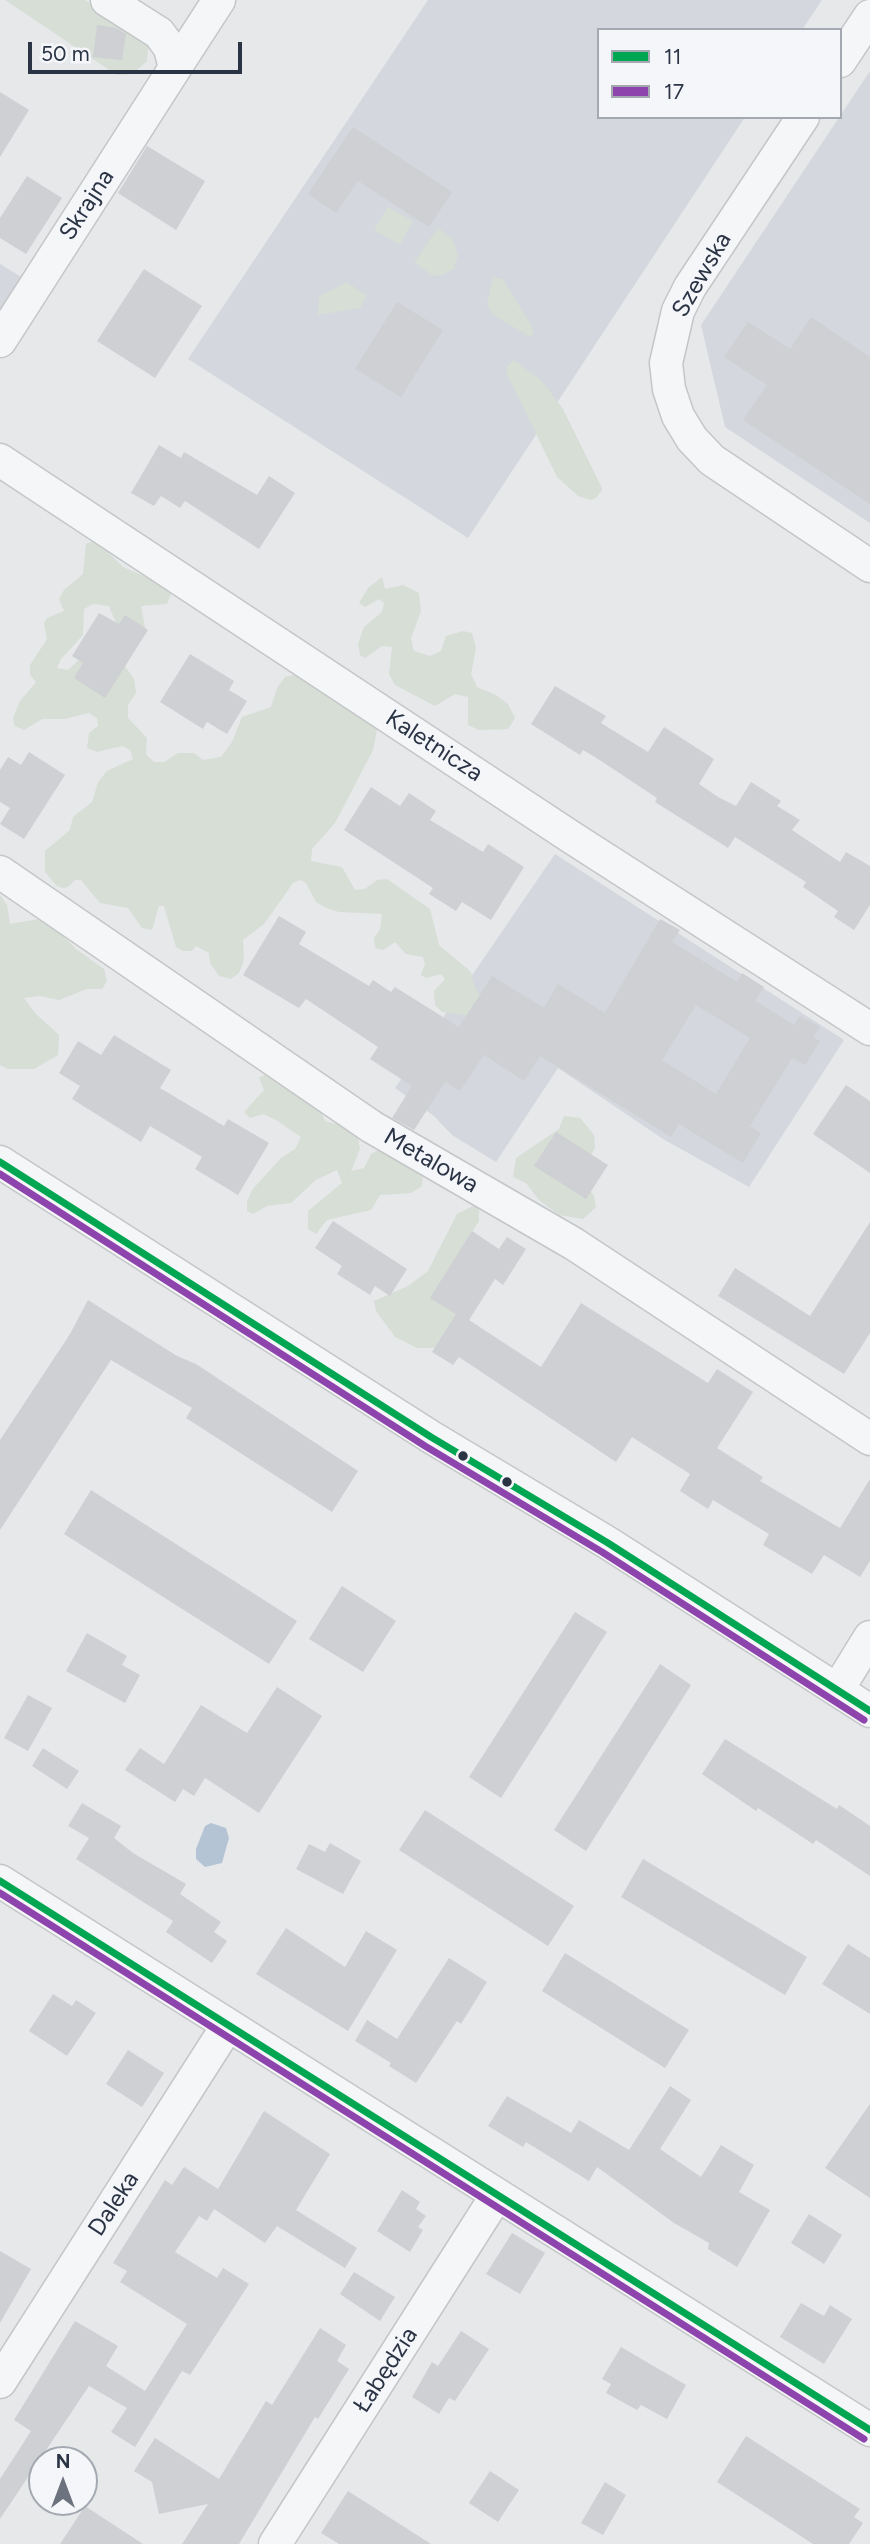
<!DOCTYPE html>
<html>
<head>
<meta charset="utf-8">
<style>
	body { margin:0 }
	#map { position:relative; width:870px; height:2544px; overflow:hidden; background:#e6e8ea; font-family:Figtree,sans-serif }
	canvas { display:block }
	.legend { position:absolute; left:597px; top:28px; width:245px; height:91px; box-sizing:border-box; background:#f4f6f9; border:2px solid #a4a8b1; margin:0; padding:9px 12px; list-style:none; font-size:21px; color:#2b3445 }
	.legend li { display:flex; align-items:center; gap:14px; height:35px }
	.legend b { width:35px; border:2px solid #a4a8b1 }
	.north { position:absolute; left:28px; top:2446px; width:70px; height:70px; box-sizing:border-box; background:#f4f6f9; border:2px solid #a4a8b1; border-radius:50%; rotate:0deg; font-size:19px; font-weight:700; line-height:28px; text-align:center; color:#2b3445 }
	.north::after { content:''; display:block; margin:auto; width:24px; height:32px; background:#6c737f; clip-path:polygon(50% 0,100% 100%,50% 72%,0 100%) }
	.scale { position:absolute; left:28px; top:42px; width:214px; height:32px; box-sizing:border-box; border:4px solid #2b3445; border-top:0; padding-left:9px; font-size:21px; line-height:24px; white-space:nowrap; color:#2b3445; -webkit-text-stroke:5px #f4f6f9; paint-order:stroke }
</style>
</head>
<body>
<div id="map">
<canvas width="870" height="2544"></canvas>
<ul class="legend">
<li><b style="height:9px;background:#00a651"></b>11</li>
<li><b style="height:9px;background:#8e44ad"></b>17</li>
</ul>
<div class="north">N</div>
<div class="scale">50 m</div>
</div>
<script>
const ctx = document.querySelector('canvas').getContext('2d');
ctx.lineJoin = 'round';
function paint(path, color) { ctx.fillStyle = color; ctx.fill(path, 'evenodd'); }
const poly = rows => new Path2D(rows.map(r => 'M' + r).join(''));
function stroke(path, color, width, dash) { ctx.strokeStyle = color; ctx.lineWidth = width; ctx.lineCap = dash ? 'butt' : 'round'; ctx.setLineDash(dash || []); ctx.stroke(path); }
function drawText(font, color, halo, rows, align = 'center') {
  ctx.font = font + ' Figtree,sans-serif'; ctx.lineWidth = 6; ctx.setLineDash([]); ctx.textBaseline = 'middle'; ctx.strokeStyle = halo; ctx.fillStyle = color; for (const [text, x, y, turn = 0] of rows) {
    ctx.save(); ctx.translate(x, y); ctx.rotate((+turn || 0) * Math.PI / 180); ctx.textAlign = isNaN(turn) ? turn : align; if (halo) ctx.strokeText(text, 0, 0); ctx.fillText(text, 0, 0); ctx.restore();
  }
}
paint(poly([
	[428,0,822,0,802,30,599,30,599,117,745,117,468,538,188,359],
	[870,71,870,523,725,427,701,325],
	[0,264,23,278,0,315],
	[555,854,844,1040,749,1187,663,1139,558,1068,496,1162,452,1135,434,1116,395,1088]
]), '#d4d7dd');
paint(poly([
	[5,0,85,0,143,38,148,48,147,61,132,74,117,75],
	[388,207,413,221,400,245,374,230],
	[438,228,453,239,458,255,454,269,440,276,431,275,414,262],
	[493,277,503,279,532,327,534,332,530,337,492,314,487,303],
	[347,282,367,296,360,308,318,315,319,296],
	[514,360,542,381,563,409,601,486,602,490,596,498,591,500,578,496,557,477,507,374,506,367],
	[95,540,123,567,162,584,171,594,167,604,141,606,145,628,138,635,120,633,109,606,93,604,84,609,83,635,61,659,57,668,68,670,81,658,122,662,134,679,136,693,128,705,128,718,147,738,146,754,154,762,164,762,178,753,194,753,203,760,221,757,232,742,242,717,271,707,277,688,285,677,297,674,368,718,377,730,373,750,335,823,312,849,311,861,342,867,355,890,365,889,377,880,387,879,430,909,439,945,471,972,475,988,487,1004,481,1017,442,1012,435,1005,434,991,445,979,441,974,426,978,421,975,425,964,423,957,406,954,395,942,383,950,375,948,374,938,380,929,382,914,339,912,326,908,316,902,306,883,300,880,293,883,264,924,243,940,244,960,239,973,231,979,219,976,210,963,209,953,196,946,192,951,183,951,176,947,164,906,159,906,152,930,142,928,128,908,100,903,81,880,75,880,68,887,63,888,57,886,45,872,45,851,70,830,73,817,92,802,98,782,107,771,133,759,130,750,122,746,97,752,87,748,89,733,98,726,97,718,89,713,65,719,42,719,24,730,15,726,13,718,20,701,36,682,30,675,30,665,47,639,44,623,47,618,64,611,59,599,64,590,83,574,86,544],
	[382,577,385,589,403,585,419,593,421,611,411,638,414,651,430,656,441,651,446,636,463,631,472,633,476,648,471,674,477,687,496,695,508,704,515,718,508,729,479,730,468,725,468,697,455,694,435,706,395,685,389,674,392,647,382,646,365,658,360,655,358,644,364,627,382,612,384,603,379,599,365,607,359,603,368,588],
	[0,895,7,905,10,924,45,918,76,949,104,969,107,981,102,989,87,989,59,1000,40,996,24,998,35,1013,59,1035,58,1055,34,1069,8,1069,0,1065],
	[272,1073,319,1108,325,1121,357,1130,360,1149,351,1171,364,1168,371,1154,384,1147,423,1174,422,1186,411,1193,380,1195,371,1210,327,1220,316,1234,308,1229,308,1211,342,1183,337,1170,316,1180,291,1203,267,1206,253,1214,247,1211,247,1202,252,1190,281,1158,295,1149,301,1137,276,1120,263,1114,250,1118,244,1112,264,1090,259,1077],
	[564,1116,580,1118,594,1135,595,1148,580,1174,594,1196,596,1207,583,1219,559,1215,539,1200,526,1183,513,1177,516,1158,559,1129],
	[473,1206,479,1208,479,1221,442,1281,461,1313,438,1348,417,1348,395,1337,376,1311,374,1301,408,1286,428,1271,457,1214]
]), '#d6ded6');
paint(poly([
	[211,1823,226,1828,229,1838,222,1863,205,1867,196,1859,196,1849,205,1826]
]), '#b4c4d5');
paint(poly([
	[97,25,116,28,126,34,122,60,93,57],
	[0,92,29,110,0,157],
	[353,127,452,192,429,227,358,181,336,213,308,194],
	[147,146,205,181,176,230,118,193],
	[27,176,62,198,26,254,0,238,0,218],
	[144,269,202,306,155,378,97,341],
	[397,302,443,330,401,397,355,369],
	[811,317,870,357,870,504,743,420,767,385,724,357,748,322,790,349],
	[159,445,181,458,184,452,257,495,269,476,295,493,259,549,185,501,180,508,161,496,154,506,131,493],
	[99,613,119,624,125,615,148,630,105,698,74,678,83,663,72,656],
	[190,654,234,681,229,690,247,701,227,734,207,722,203,729,160,702],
	[555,686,606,716,601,723,648,752,664,727,714,759,699,784,718,797,736,806,751,782,781,801,777,806,800,820,792,830,840,862,846,852,870,866,870,905,854,930,834,917,838,911,803,887,806,882,735,837,728,848,655,802,657,798,595,757,583,750,580,755,531,724],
	[29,752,65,775,24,839,0,824,10,808,0,802,0,770,8,757,21,765],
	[371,787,400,806,409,793,436,811,430,820,483,852,488,844,524,867,491,920,462,902,456,911,429,894,433,888,344,830],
	[279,916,306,932,299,944,369,986,373,980,391,992,395,987,459,1027,492,976,544,1008,558,984,605,1013,660,919,680,930,672,942,737,982,742,973,764,987,755,1001,794,1025,800,1016,820,1027,813,1037,820,1041,805,1065,792,1058,750,1126,761,1133,743,1163,679,1124,671,1137,540,1056,524,1081,484,1055,460,1091,445,1082,414,1130,392,1118,412,1086,370,1059,378,1047,306,999,299,1008,243,975],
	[696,1005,750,1038,716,1094,662,1060],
	[114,1035,171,1070,160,1088,224,1126,228,1119,269,1143,238,1195,195,1169,202,1157,150,1126,141,1142,72,1099,80,1086,59,1073,78,1041,101,1055],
	[846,1085,870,1101,870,1173,813,1134],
	[556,1132,608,1165,586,1199,534,1166],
	[333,1221,407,1269,390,1296,375,1286,370,1295,337,1274,342,1266,315,1248],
	[870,1222,870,1333,844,1374,718,1296,735,1268,810,1316],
	[472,1231,499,1249,507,1237,526,1249,503,1285,495,1279,469,1320,541,1367,581,1303,708,1383,717,1369,753,1392,717,1448,763,1477,760,1481,840,1528,870,1479,870,1561,860,1577,824,1555,812,1574,763,1545,769,1534,713,1500,708,1509,680,1491,690,1474,632,1437,616,1462,459,1357,453,1365,432,1352,456,1314,430,1298],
	[88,1300,177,1356,196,1364,358,1471,332,1512,186,1418,192,1408,111,1360,0,1530,0,1440,70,1334],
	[91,1490,297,1621,269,1664,64,1534],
	[342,1586,396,1621,363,1672,309,1639],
	[575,1612,607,1632,501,1798,469,1777],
	[87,1633,127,1656,122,1665,140,1675,125,1703,66,1671],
	[660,1664,691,1685,586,1851,554,1830],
	[277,1687,322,1716,259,1813,205,1778,194,1796,183,1789,175,1802,125,1770,140,1748,164,1764,201,1705,247,1733],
	[28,1695,52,1708,28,1751,4,1738],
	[725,1739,837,1809,839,1805,870,1826,870,1876,816,1840,813,1844,758,1808,756,1811,702,1774],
	[43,1748,79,1771,67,1789,32,1766],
	[82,1803,121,1826,114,1838,133,1853,186,1884,180,1894,221,1922,214,1932,227,1941,212,1963,166,1932,173,1921,76,1859,89,1838,68,1826],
	[425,1810,574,1906,548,1946,399,1850],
	[330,1843,361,1861,343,1894,296,1869,309,1844,325,1852],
	[643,1859,807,1957,785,1995,621,1897],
	[286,1928,345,1967,366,1931,397,1950,348,2031,256,1974],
	[848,1944,870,1958,870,2014,822,1984],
	[565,1953,689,2030,665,2068,542,1991],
	[449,1958,487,1982,461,2024,457,2021,416,2083,389,2066,391,2063,355,2041,367,2020,397,2039],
	[53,1994,72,2006,76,2000,96,2013,67,2056,29,2031],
	[128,2050,164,2073,142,2107,106,2084],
	[670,2086,691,2100,660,2149,701,2177,721,2145,754,2165,739,2192,770,2210,737,2267,708,2249,709,2243,674,2223,597,2167,589,2181,526,2142,523,2147,488,2126,507,2096,571,2133,579,2120,629,2150],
	[870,2104,870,2198,825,2168],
	[264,2111,330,2154,296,2210,357,2248,345,2268,277,2226,265,2243,214,2209,207,2221,199,2216,175,2252,217,2278,223,2268,249,2284,190,2375,182,2371,135,2447,111,2432,127,2408,89,2386,0,2519,0,2479,31,2431,14,2420,75,2321,118,2346,106,2366,145,2391,187,2324,120,2282,127,2271,113,2263,165,2180,172,2185,184,2167,218,2189],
	[402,2190,420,2202,416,2209,426,2216,418,2227,423,2230,410,2252,377,2231],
	[809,2214,842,2235,824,2264,791,2243],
	[512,2233,545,2253,520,2294,486,2274],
	[0,2251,31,2269,0,2323],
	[354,2272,395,2297,380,2321,340,2294],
	[801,2303,824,2316,830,2305,852,2319,824,2364,780,2337],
	[320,2328,346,2345,337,2361,349,2369,318,2419,315,2417,239,2544,182,2544,208,2504,159,2514,152,2482,134,2471,155,2438,219,2479,266,2401,272,2405],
	[461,2331,489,2349,455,2401,449,2398,439,2414,412,2397,432,2362,438,2366],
	[621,2347,686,2385,667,2419,641,2405,637,2410,606,2393,611,2384,602,2379],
	[746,2436,860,2509,854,2517,863,2523,849,2544,813,2544,717,2482],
	[490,2471,519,2490,498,2522,469,2503],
	[605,2482,626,2495,603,2535,581,2523],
	[348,2491,431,2544,339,2544,321,2533],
	[85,2506,143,2544,60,2544]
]), '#ced0d3');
const minor = poly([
	[840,61,870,16],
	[175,68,219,0],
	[803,117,690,287,678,311,666,363,669,389,678,416,692,439,712,460,870,566],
	[0,341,175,68,170,48,159,33,107,0],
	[0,460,571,837,870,1029],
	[0,872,372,1127,574,1244,870,1439],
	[0,1162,431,1437,608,1543,870,1711],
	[838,1689,870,1637],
	[0,1881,870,2430],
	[0,2382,228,2025],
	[275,2544,497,2195]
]);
stroke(minor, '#c4c6c8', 35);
stroke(minor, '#f5f6f7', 32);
stroke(poly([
	[0,1162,431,1437,608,1543,870,1711],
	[0,1881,870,2430]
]), '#00a651', 7);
stroke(poly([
	[0,1174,425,1446,602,1552,864,1720],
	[0,1893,864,2439]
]), '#8e44ad', 7);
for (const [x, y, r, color] of [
	[463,1456,6,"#2b3445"],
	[507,1482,6,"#2b3445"]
]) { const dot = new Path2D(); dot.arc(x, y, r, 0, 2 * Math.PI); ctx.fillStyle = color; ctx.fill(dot); stroke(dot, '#f4f6f9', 2.5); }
drawText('24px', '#2b3445', '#f4f6f9', [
	["Skrajna",87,205,-57],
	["Szewska",702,275,-60],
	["Kaletnicza",434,746,33],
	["Metalowa",431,1161,30],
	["Daleka",114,2204,-57],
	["Łabędzia",386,2370,-57]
]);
</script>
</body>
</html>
